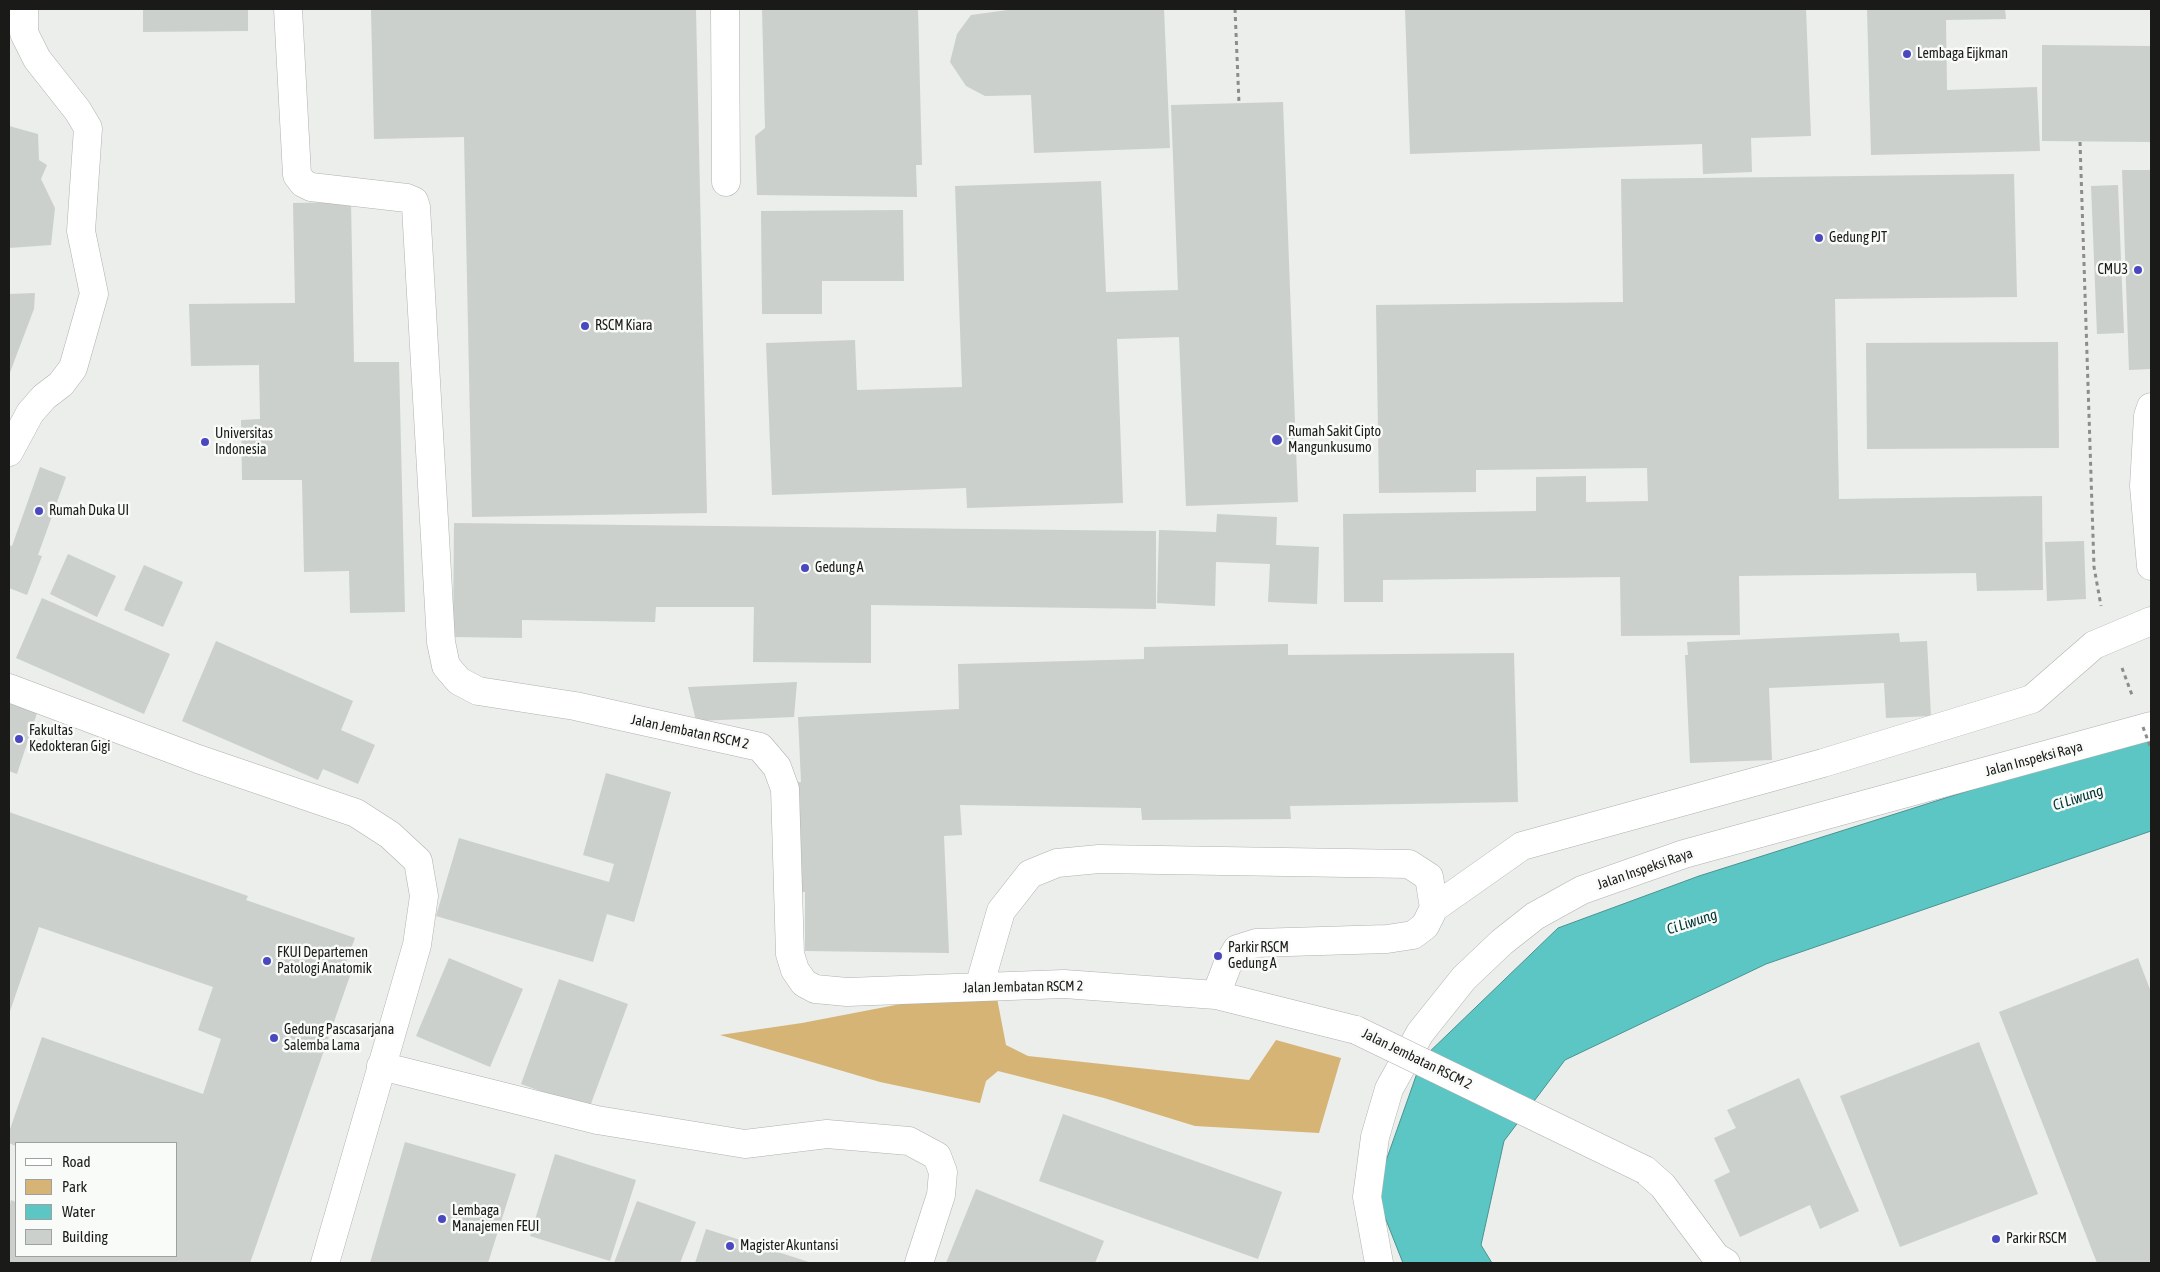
<!DOCTYPE html>
<html>
<head>
<meta charset="utf-8">
<style>
	body { margin:0 }
	#map { position:relative; width:2160px; height:1272px; overflow:hidden; background:#ebeeea; font-family:"Asap Condensed",sans-serif }
	canvas { display:block }
	.frame { position:absolute; inset:0; border:10px solid #1a1b19; pointer-events:none }
	.legend { position:absolute; left:15px; top:1142px; width:162px; height:115px; box-sizing:border-box; background:#f9fbf8; border:1px solid #a0a19f; margin:0; padding:6px 9px; list-style:none; font-size:15px; color:#1a1b19 }
	.legend li { display:flex; align-items:center; gap:10px; height:25px }
	.legend b { width:25px; border:1px solid #a0a19f }
</style>
</head>
<body>
<div id="map">
<canvas width="2160" height="1272"></canvas>
<div class="frame"></div>
<ul class="legend">
<li><b style="height:6px;background:#fff"></b>Road</li>
<li><b style="height:14px;background:#d6b475"></b>Park</li>
<li><b style="height:14px;background:#5cc6c4"></b>Water</li>
<li><b style="height:14px;background:#cbd0cd"></b>Building</li>
</ul>
</div>
<script>
const ctx = document.querySelector('canvas').getContext('2d');
ctx.lineJoin = 'round';
function paint(path, color) { ctx.fillStyle = color; ctx.fill(path, 'evenodd'); }
const poly = rows => new Path2D(rows.map(r => 'M' + r).join(''));
function stroke(path, color, width, dash) { ctx.strokeStyle = color; ctx.lineWidth = width; ctx.lineCap = dash ? 'butt' : 'round'; ctx.setLineDash(dash || []); ctx.stroke(path); }
function drawText(font, color, halo, rows, align = 'center') {
  ctx.font = font + ' "Asap Condensed",sans-serif'; ctx.lineWidth = 5; ctx.setLineDash([]); ctx.textBaseline = 'middle'; ctx.strokeStyle = halo; ctx.fillStyle = color; for (const [text, x, y, turn = 0] of rows) {
    ctx.save(); ctx.translate(x, y); ctx.rotate((+turn || 0) * Math.PI / 180); ctx.textAlign = isNaN(turn) ? turn : align; if (halo) ctx.strokeText(text, 0, 0); ctx.fillText(text, 0, 0); ctx.restore();
  }
}
paint(poly([
	[997,998,1006,1045,1028,1056,1249,1080,1276,1040,1341,1058,1319,1133,1195,1126,1104,1098,998,1071,986,1081,980,1103,880,1082,720,1035,802,1023,906,1003]
]), '#d6b475');
const water = poly([
	[2151,733,2151,831,1766,964,1565,1060,1504,1141,1481,1245,1492,1263,1403,1263,1375,1192,1422,1059,1558,928,1699,876,2151,733]
]);
paint(water, '#5cc6c4');
stroke(water, '#489391', 1);
paint(poly([
	[143,9,248,9,248,31,143,32],
	[371,9,696,9,707,513,472,517,464,137,374,139],
	[762,9,918,9,922,165,916,165,917,197,757,195,755,136,765,128],
	[1015,9,1164,9,1170,148,1034,153,1031,95,985,96,966,86,950,62,957,34,971,15],
	[1405,9,1806,9,1811,136,1751,138,1752,172,1703,174,1702,144,1410,154],
	[1867,9,2005,9,2006,19,1946,20,1947,90,2037,87,2040,151,1871,155],
	[2042,45,2151,46,2151,142,2042,141],
	[1283,102,1298,502,1186,506,1179,337,1117,339,1123,503,967,508,966,488,772,495,766,343,855,340,857,390,962,387,955,186,1101,181,1106,292,1178,290,1171,105],
	[9,126,38,134,39,160,47,165,41,179,55,208,51,245,9,248],
	[2122,170,2151,170,2151,369,2129,370],
	[2014,174,2017,297,1835,299,1839,499,2042,496,2043,590,1977,591,1976,573,1739,576,1740,635,1621,636,1620,577,1383,580,1383,602,1344,602,1343,514,1536,511,1536,477,1586,476,1586,502,1648,501,1647,468,1476,470,1476,492,1379,493,1376,305,1623,302,1621,179],
	[2118,185,2124,333,2097,334,2091,186],
	[351,202,354,362,399,362,405,612,350,613,349,571,304,572,302,480,242,480,241,420,260,419,259,365,191,366,189,304,295,303,293,203],
	[903,210,904,281,822,281,822,314,762,314,761,211],
	[35,293,34,309,9,375,9,294],
	[2058,342,2059,448,1867,449,1866,343],
	[40,467,66,477,38,555,42,556,27,595,9,588,9,545,12,546],
	[1217,514,1277,517,1276,545,1319,547,1317,604,1268,602,1270,564,1216,562,1215,606,1157,603,1159,530,1216,532],
	[454,523,1156,531,1156,609,871,605,871,663,753,662,754,607,656,607,655,622,522,620,522,638,453,637],
	[2084,541,2086,599,2047,601,2045,542],
	[68,554,116,576,97,617,50,594],
	[144,565,183,582,163,627,124,610],
	[42,598,170,654,144,714,16,658],
	[1899,633,1900,642,1927,641,1931,716,1886,718,1884,683,1769,688,1772,760,1690,763,1685,655,1688,655,1687,642],
	[216,641,353,701,341,730,375,745,358,784,323,769,318,780,182,721],
	[1288,644,1288,655,1514,653,1518,802,1290,806,1291,819,1142,820,1141,808,960,805,962,835,944,836,949,953,805,951,805,892,792,893,788,783,801,782,798,717,959,709,958,664,1144,659,1144,647],
	[797,682,794,717,696,721,688,687],
	[9,695,39,707,17,774,9,771],
	[606,773,671,792,634,922,607,914,593,962,436,916,459,838,609,882,614,864,583,855],
	[9,812,248,896,246,900,355,938,344,968,352,970,250,1263,9,1263,9,1208,11,1200,16,1202,16,1256,176,1256,176,1143,16,1143,16,1146,9,1143,9,1132,42,1037,203,1094,221,1039,198,1030,213,987,39,927,9,1014],
	[449,958,523,989,490,1067,416,1036],
	[2138,958,2151,992,2151,1263,2097,1263,1999,1012],
	[559,979,628,1004,589,1109,521,1084],
	[1979,1042,2038,1194,1900,1247,1840,1096],
	[1799,1078,1859,1211,1820,1229,1810,1205,1740,1237,1714,1180,1730,1172,1714,1138,1736,1128,1727,1110],
	[1063,1114,1282,1192,1258,1259,1039,1181],
	[405,1142,516,1174,488,1263,370,1263],
	[555,1154,636,1180,610,1261,530,1236],
	[976,1189,1104,1241,1095,1263,946,1263],
	[637,1201,696,1222,680,1263,614,1263],
	[706,1229,812,1263,695,1263]
]), '#cbd0cd');
const minor = poly([
	[288,9,297,175,303,183,311,187,407,198,414,201,416,207,441,642,446,666,459,681,478,691,575,706,760,747,777,767,785,789,790,954,795,970,804,983,815,989,847,992,1064,984,1216,995,1356,1030],
	[725,9,726,182],
	[2151,407,2148,416,2144,486,2151,566],
	[9,452,30,413,44,397,61,384,73,368,94,294,81,231,88,128,78,111,37,59,24,33,24,9],
	[9,688,198,759,356,813,390,835,418,861,424,896,417,945,325,1263],
	[1434,908,1522,846,1823,763,2032,699,2094,645,2151,621],
	[979,987,1001,911,1030,874,1057,863,1099,859,1409,864,1429,877,1434,908,1425,926,1413,935,1387,939,1256,943,1237,949,1227,966,1216,995],
	[381,1066,597,1120,745,1144,827,1134,909,1141,937,1156,943,1172,941,1195,919,1263],
	[1645,1170,1663,1186,1716,1257,1726,1263],
	[1379,1263,1367,1197,1375,1137,1389,1089,1420,1033,1464,978,1502,942,1535,916,1582,890,1684,854,2151,726]
]);
stroke(minor, '#afb2ae', 29);
stroke(poly([
	[1235,9,1239,103],
	[2080,142,2094,567,2101,606],
	[2122,668,2132,695]
]), '#8b8d8a', 3, [4, 4]);
stroke(minor, '#fff', 28);
const minorBridge = poly([
	[1356,1030,1645,1170]
]);
stroke(minorBridge, '#afb2ae', 29, []);
stroke(poly([
	[2143,727,2151,749]
]), '#8b8d8a', 3, [4, 4]);
stroke(minorBridge, '#fff', 28);
for (const [x, y, r, color] of [
	[1907,54,5,"#4948be"],
	[1819,238,5,"#4948be"],
	[2138,270,5,"#4948be"],
	[585,326,5,"#4948be"],
	[1277,440,6,"#4948be"],
	[205,442,5,"#4948be"],
	[39,511,5,"#4948be"],
	[805,568,5,"#4948be"],
	[19,739,5,"#4948be"],
	[1218,956,5,"#4948be"],
	[267,961,5,"#4948be"],
	[274,1038,5,"#4948be"],
	[442,1219,5,"#4948be"],
	[1996,1239,5,"#4948be"],
	[730,1246,5,"#4948be"]
]) { const dot = new Path2D(); dot.arc(x, y, r, 0, 2 * Math.PI); ctx.fillStyle = color; ctx.fill(dot); stroke(dot, '#f9fbf8', 2); }
drawText('14px', '#1a1b19', '#f9fbf8', [
	["Lembaga Eijkman",1917,54],
	["Gedung PJT",1829,238],
	["CMU3",2128,270,"right"],
	["RSCM Kiara",595,326],
	["Rumah Sakit Cipto",1288,432],
	["Mangunkusumo",1288,448],
	["Universitas",215,434],
	["Indonesia",215,450],
	["Rumah Duka UI",49,511],
	["Gedung A",815,568],
	["Fakultas",29,731],
	["Kedokteran Gigi",29,747],
	["Parkir RSCM",1228,948],
	["Gedung A",1228,964],
	["FKUI Departemen",277,953],
	["Patologi Anatomik",277,969],
	["Gedung Pascasarjana",284,1030],
	["Salemba Lama",284,1046],
	["Lembaga",452,1211],
	["Manajemen FEUI",452,1227],
	["Parkir RSCM",2006,1239],
	["Magister Akuntansi",740,1246]
], 'left');
drawText('14px', '#1a1b19', '#f9fbf8', [
	["Jalan Jembatan RSCM 2",690,732,12],
	["Jalan Inspeksi Raya",2034,759,-15],
	["Jalan Inspeksi Raya",1645,869,-19],
	["Jalan Jembatan RSCM 2",1023,987,-1],
	["Jalan Jembatan RSCM 2",1417,1059,26]
]);
drawText('italic 15px', '#023736', '#f9fbf8', [
	["Ci Liwung",2078,798,-18],
	["Ci Liwung",1692,922,-18]
]);
</script>
</body>
</html>
